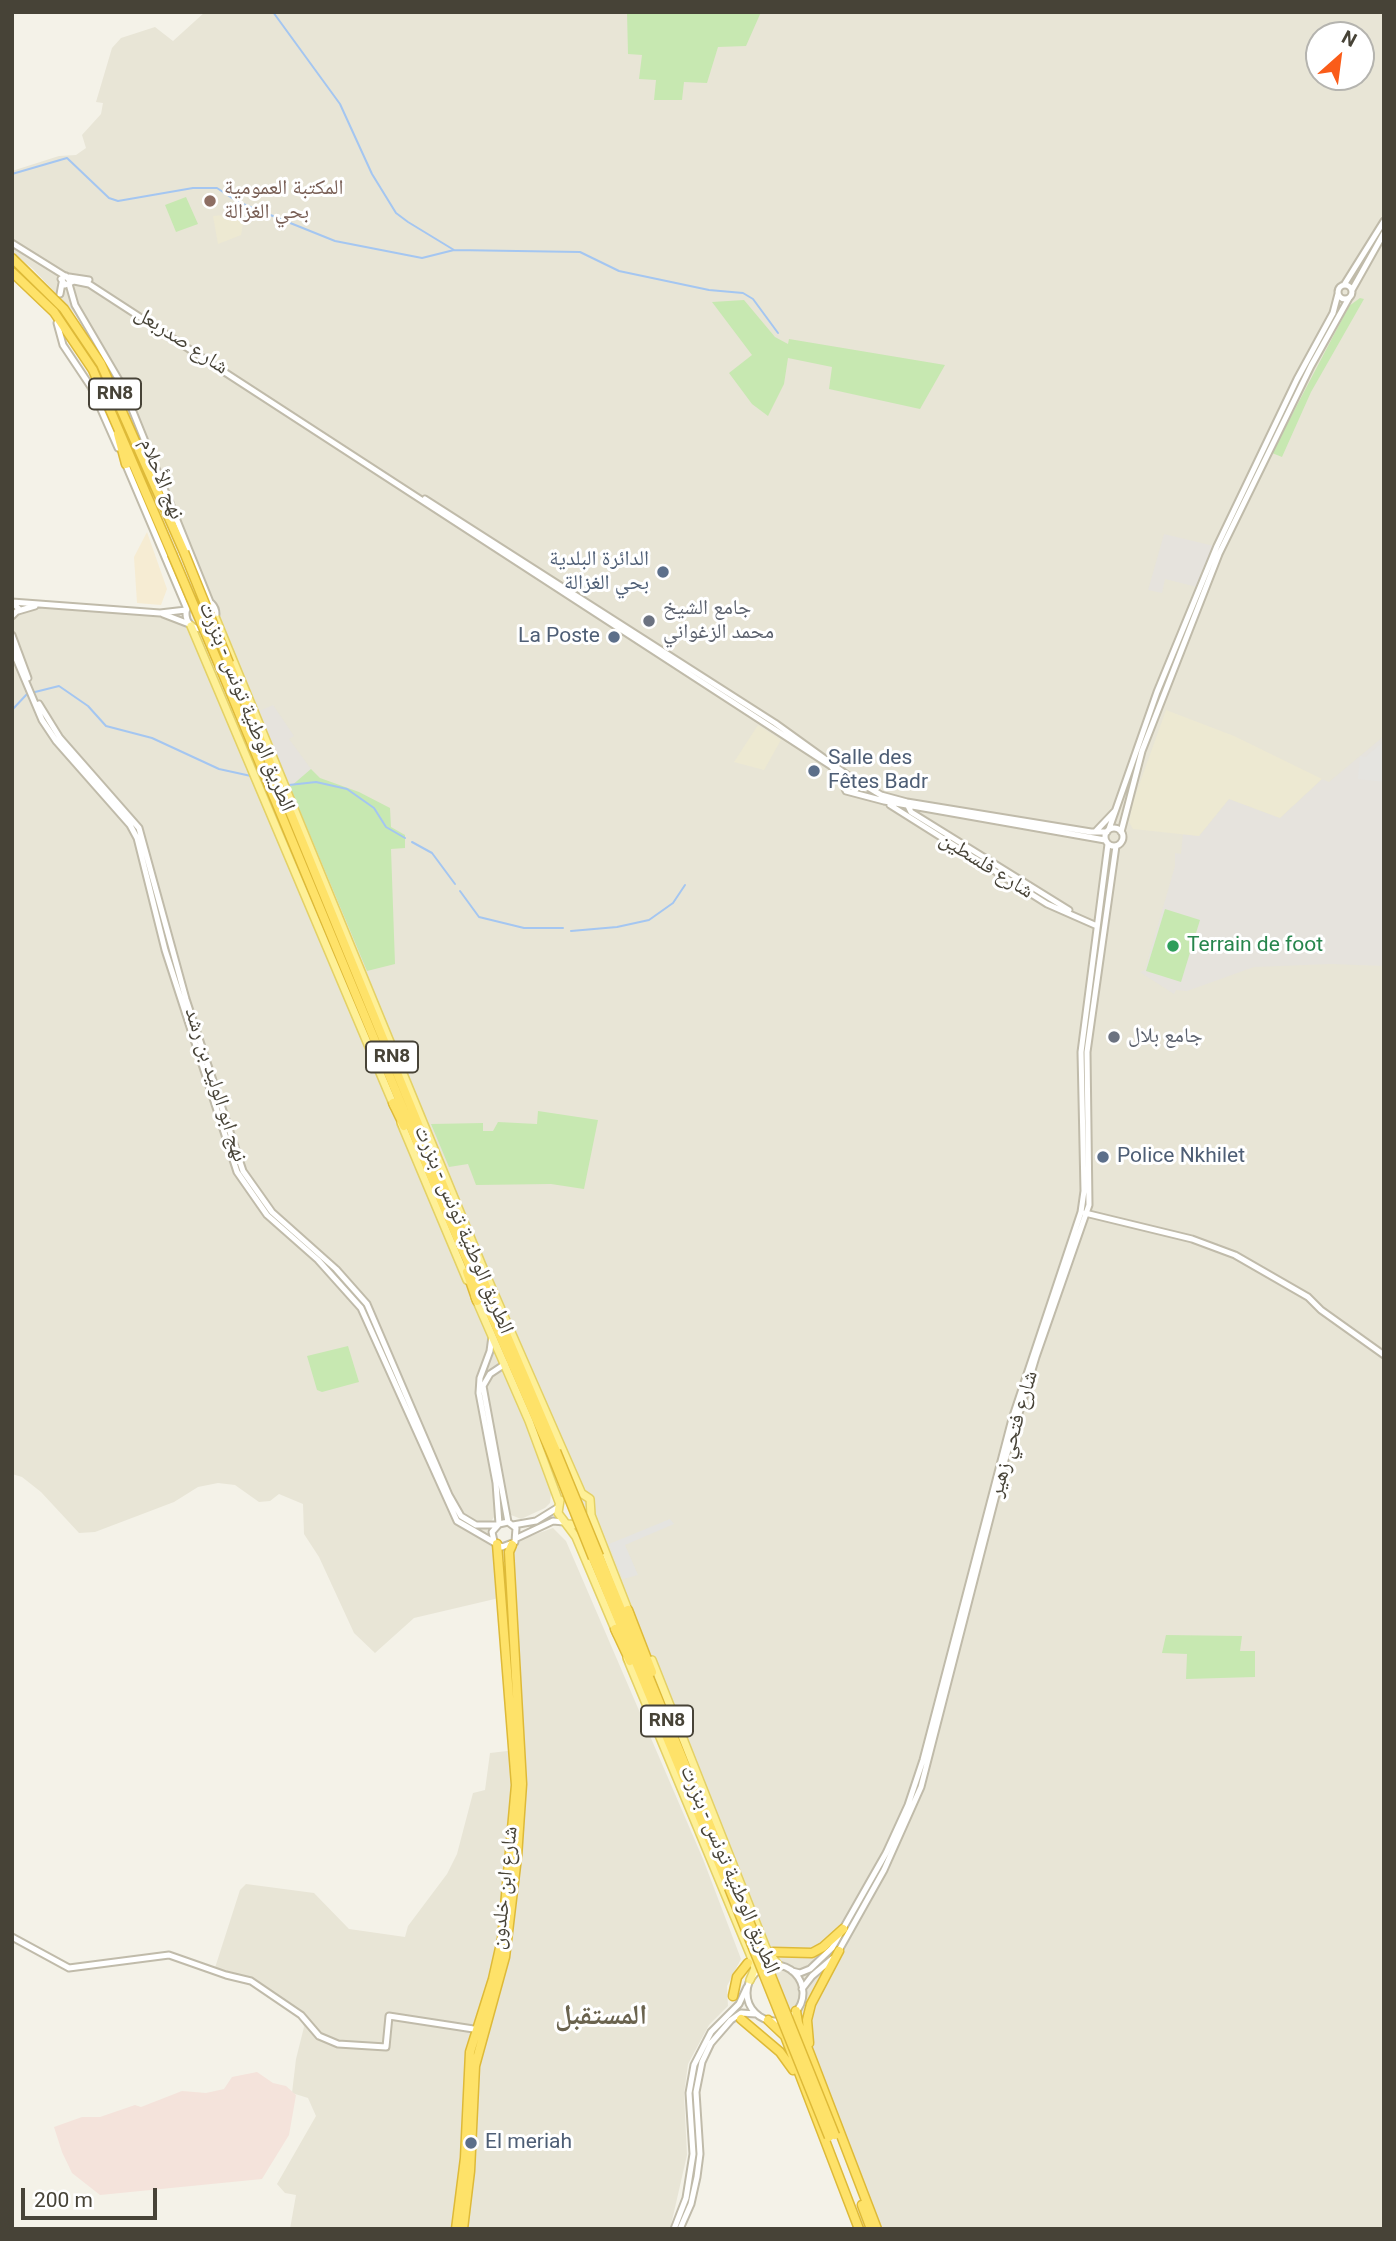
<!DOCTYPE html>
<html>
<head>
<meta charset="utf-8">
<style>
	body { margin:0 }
	#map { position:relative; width:1396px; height:2241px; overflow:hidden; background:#f4f2e8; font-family:Roboto,sans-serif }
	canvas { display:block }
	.frame { position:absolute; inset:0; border:14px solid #474337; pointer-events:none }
	.north { position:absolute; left:1305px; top:21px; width:70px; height:70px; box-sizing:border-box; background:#fff; border:2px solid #b5b4af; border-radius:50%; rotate:28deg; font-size:19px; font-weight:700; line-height:28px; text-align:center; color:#474337 }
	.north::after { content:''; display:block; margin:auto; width:24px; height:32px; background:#fa5c19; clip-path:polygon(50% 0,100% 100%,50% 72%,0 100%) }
	.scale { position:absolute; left:21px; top:2188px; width:136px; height:32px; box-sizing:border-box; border:4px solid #474337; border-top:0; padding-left:9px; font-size:21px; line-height:24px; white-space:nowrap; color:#474337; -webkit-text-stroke:5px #fff; paint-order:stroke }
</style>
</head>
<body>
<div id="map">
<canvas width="1396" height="2241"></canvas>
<div class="frame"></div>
<div class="north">N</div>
<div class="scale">200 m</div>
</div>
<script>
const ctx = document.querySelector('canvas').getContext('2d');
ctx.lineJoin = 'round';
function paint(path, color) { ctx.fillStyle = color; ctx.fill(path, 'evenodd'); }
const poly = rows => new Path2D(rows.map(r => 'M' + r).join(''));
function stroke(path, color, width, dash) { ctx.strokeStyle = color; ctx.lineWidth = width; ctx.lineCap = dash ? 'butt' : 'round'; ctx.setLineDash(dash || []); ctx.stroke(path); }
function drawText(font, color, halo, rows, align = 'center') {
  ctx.font = font + ' Roboto,"Noto Naskh Arabic",sans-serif'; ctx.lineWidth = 6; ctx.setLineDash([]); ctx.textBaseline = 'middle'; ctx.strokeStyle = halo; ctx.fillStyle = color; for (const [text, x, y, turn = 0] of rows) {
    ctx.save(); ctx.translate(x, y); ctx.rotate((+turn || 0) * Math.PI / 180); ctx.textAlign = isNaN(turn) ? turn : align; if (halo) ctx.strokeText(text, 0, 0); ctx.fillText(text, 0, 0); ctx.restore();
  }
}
paint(poly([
	[205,12,1384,12,1384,2229,874,2229,817,2083,116,380,80,319,33,269,12,252,12,171,59,156,76,155,86,148,82,135,101,114,103,103,96,102,112,48,121,38,155,27,173,41],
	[1319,35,1361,35,1361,77,1319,77],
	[12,601,157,613,176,619,191,631,552,1485,550,1503,545,1508,521,1519,511,1515,494,1517,488,1526,487,1538,493,1546,499,1598,414,1618,375,1653,354,1633,319,1557,304,1534,303,1504,279,1494,270,1501,259,1502,235,1485,218,1483,198,1487,174,1502,95,1532,79,1533,41,1492,22,1477,12,1474],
	[553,1528,566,1541,703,1859,741,1959,727,1986,728,2006,709,2025,688,2064,684,2094,687,2155,671,2225,669,2229,290,2229,296,2195,285,2193,277,2184,316,2116,308,2098,292,2093,296,2059,304,2027,302,2018,251,1982,213,1974,240,1890,246,1884,314,1893,349,1929,405,1937,408,1926,447,1874,457,1854,473,1793,485,1790,490,1753,525,1749,512,1560,515,1548,522,1539]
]), '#e8e5d6');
paint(poly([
	[147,532,167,589,161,605,137,603,134,557]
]), '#f6ecd3');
paint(poly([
	[1164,534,1214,546,1197,587,1165,579,1162,593,1148,590],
	[273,705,294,736,289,739,311,769,290,787,259,711],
	[1384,736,1384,966,1331,964,1254,967,1187,991,1176,990,1174,994,1140,972,1145,970,1175,866,1175,853,1181,854,1183,834,1199,836,1229,799,1280,818,1322,779,1329,782]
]), '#e6e3dd');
paint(poly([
	[245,213,241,235,218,244,213,216],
	[1166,710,1234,736,1322,779,1280,818,1229,799,1199,836,1133,829,1129,822,1133,802],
	[758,725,781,740,764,770,734,762]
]), '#ede9d2');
paint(poly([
	[257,2072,273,2083,286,2086,296,2095,289,2135,262,2179,100,2195,72,2173,62,2152,54,2127,82,2117,100,2117,135,2105,141,2107,182,2091,206,2093,224,2089,232,2077]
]), '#f4e3db');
paint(poly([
	[627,12,761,12,746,46,718,47,707,83,684,82,682,100,654,100,656,80,639,79,642,55,628,54],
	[186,197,198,224,176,232,165,205],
	[1360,298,1364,299,1311,392,1282,457,1272,453,1349,306],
	[744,300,775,337,788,344,789,339,945,365,920,409,829,389,832,367,788,358,784,384,768,416,752,404,729,373,752,355,712,302],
	[311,769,320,778,359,792,390,808,391,827,405,835,405,848,391,849,395,964,367,971,290,787],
	[1165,909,1200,920,1181,982,1146,971],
	[538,1111,598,1120,584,1189,551,1184,476,1185,468,1164,449,1167,431,1124,483,1123,483,1131,493,1131,498,1122,537,1124],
	[348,1346,359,1382,322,1392,317,1390,307,1356],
	[1166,1635,1242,1636,1240,1651,1255,1651,1255,1677,1186,1679,1187,1654,1162,1653]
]), '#c7e8b1');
paint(poly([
	[1384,741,1384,782,1358,779,1360,756,1365,757],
	[670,1519,674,1524,625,1545,638,1575,623,1579,609,1544]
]), '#e5e4e0');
stroke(poly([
	[273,12,340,104,372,174,396,213,408,222,454,250,580,252,619,271,709,290,743,293,753,299,778,333],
	[12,174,67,158,109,198,118,201,193,188,217,188,238,202,335,241,422,258,454,250],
	[12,710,27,694,59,686,88,706,106,726,152,738,219,769,251,776],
	[289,785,316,782,347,789,374,808,386,827,405,838],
	[412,842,432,853,455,884],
	[460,891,479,917,524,928,563,928],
	[571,931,617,927,649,920,673,903,685,885]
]), '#a4c6f1', 2);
const minor = poly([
	[12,243,65,276],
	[69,277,89,280],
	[70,281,66,276,61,279,65,285,74,281,89,284,831,766,844,782],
	[69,284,75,305,123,387,210,602],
	'1338 292a7 7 0 1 1 14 0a7 7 0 1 1-14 0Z',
	[1344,285,1384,221],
	[1352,290,1384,233],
	[60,294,62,283],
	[57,323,63,345,91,387,118,448],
	[125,463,187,609],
	[425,499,775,723,850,777],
	'186 614a15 15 0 1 1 30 0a15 15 0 1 1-30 0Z',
	[12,602,160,613,186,610],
	[12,602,19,609,12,616],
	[18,611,35,606],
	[163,614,189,624],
	[12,635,28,678],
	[12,649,42,720,56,741,130,825,137,838,165,950,237,1172,267,1215,318,1260,361,1308,457,1521,502,1547,515,1542,516,1528,508,1522,499,1524,492,1532,494,1541],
	[39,704,60,738,139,828,186,999,243,1171,272,1212,336,1269,367,1304,449,1495,461,1516,476,1525,497,1525],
	[858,781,881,795,907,802,1091,832,1107,832],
	[854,792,858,786,857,781,847,778,843,784,846,791,884,801,1105,840],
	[907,804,911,812,1069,910],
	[890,805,1047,904,1097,926],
	'1105 837a9 9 0 1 1 18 0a9 9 0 1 1-18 0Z',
	[1109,829,1157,692,1217,546,1297,379,1333,313,1338,294],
	[1096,831,1115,811],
	[1121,832,1142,751,1219,554,1311,366,1349,298],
	[1085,1213,1192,1239,1235,1255,1308,1297,1321,1310,1384,1355],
	[492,1336,490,1351,480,1378,479,1393,496,1483,499,1524],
	[505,1364,490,1374,483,1386,508,1522],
	[513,1525,536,1521,557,1508],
	[517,1538,553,1521,564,1522],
	[12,1937,69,1968,169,1955,226,1975,251,1981,301,2015,319,2036,338,2044,386,2047,389,2016,480,2030],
	[838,1952,884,1870,921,1787,1005,1460,1036,1357,1089,1205,1087,1052,1116,846],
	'747 1993a28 28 0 1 1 56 0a28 28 0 1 1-56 0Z',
	[792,1971,800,1973,810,1969,832,1948,886,1853,908,1805,923,1760,1012,1419,1081,1212,1084,1191,1081,1052,1108,844],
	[802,1989,812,1976,832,1959],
	[674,2229,686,2198,693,2154,689,2093,694,2065,711,2032,739,2004,747,1987],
	[680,2229,691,2204,697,2177,700,2154,696,2092,702,2062,711,2043,731,2020,741,2013,756,2014]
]);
const major = poly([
	[216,619,483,1268,581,1492],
	[191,626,394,1106],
	[401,1123,467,1280],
	[475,1297,529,1421,559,1502],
	[560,1500,558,1513,576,1537,617,1634],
	[591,1515,630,1615],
	[568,1524,579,1525,591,1514,590,1499,578,1491],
	[627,1658,750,1954,755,1968,750,1980],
	[652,1660,766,1948,778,1965]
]);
const highway = poly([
	[12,258,64,309,101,364,184,552],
	[12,272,54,312,93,370,172,554],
	[118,434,126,464],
	[229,663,450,1202,556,1451],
	[220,667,443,1205,551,1453],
	[393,1103,404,1126],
	[467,1272,477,1301],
	[599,1556,735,1886],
	[593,1558,729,1888],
	[628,1610,652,1672],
	[615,1629,630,1661],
	[773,1952,812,1953,823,1947,843,1929],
	[733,1996,737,1977,748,1963],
	[796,2011,798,2023,877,2229],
	[741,2019,780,2052,793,2070],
	[768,2020,785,2036,859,2229],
	[809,2043,807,2020,811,2004,839,1951],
	[862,2205,871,2229],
	[456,2229,465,2158,470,2052,493,1979,502,1939,516,1785,497,1544],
	[463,2229,470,2171,475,2066,505,1957,517,1857,522,1784,509,1552,512,1545]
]);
stroke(minor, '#c0bbaa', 9);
stroke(major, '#e4d166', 10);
stroke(highway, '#deba38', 11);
stroke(minor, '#fff', 5);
stroke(major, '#fef097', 7);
stroke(highway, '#fee269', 8);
const highwayBridge = poly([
	[184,552,229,663],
	[172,554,220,667],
	[556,1451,599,1556],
	[551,1453,593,1558],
	[735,1886,835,2135],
	[729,1888,829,2137]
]);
stroke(highwayBridge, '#deba38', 11, []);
stroke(highwayBridge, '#fee269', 8);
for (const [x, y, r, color] of [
	[210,201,7,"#8d6e63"],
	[663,572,7,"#5c6f8a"],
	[649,621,7,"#6b7280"],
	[614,637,7,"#5c6f8a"],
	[814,771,7,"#5c6f8a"],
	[1173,946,7,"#2e9e5b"],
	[1114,1037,7,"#6b7280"],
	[1103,1157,7,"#5c6f8a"],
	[471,2143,7,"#5c6f8a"]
]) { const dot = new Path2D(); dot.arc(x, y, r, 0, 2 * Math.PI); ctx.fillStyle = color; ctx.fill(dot); stroke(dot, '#fff', 2.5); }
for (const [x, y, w] of [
	[115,394,52],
	[392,1057,52],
	[667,1721,52]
]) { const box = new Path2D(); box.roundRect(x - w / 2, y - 15.5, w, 31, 5); ctx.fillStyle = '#fff'; ctx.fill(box); stroke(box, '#474337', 2); }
drawText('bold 19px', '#474337', null, [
	["RN8",115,394],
	["RN8",392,1057],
	["RN8",667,1721]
]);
drawText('21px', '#785e54', '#fff', [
	["المكتبة العمومية",224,189],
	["بحي الغزالة",224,213]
], 'left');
drawText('21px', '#474337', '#fff', [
	["شارع صدربعل",181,341,33],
	["نهج الأحلام",161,479,68],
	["الطريق الوطنية تونس - بنزرت",246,707,68],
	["شارع فلسطين",986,866,32],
	["نهج ابو الوليد بن رشد",215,1085,72],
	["الطريق الوطنية تونس - بنزرت",463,1230,67],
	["شارع فتحي زهير",1014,1434,-74],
	["الطريق الوطنية تونس - بنزرت",729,1870,67],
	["شارع ابن خلدون",505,1888,-84]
]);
drawText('21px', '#4e5e75', '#fff', [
	["الدائرة البلدية",649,560,"right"],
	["بحي الغزالة",649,584,"right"],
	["La Poste",600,637,"right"],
	["Salle des",828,759],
	["Fêtes Badr",828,783],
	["Police Nkhilet",1117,1157],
	["El meriah",485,2143]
], 'left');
drawText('21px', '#5b616d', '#fff', [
	["جامع الشيخ",663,609],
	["محمد الزغواني",663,633],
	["جامع بلال",1128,1037]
], 'left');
drawText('21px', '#27864d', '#fff', [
	["Terrain de foot",1187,946]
], 'left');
drawText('bold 28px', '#6a634e', '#fff', [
	["المستقبل",601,2017]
]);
</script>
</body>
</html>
